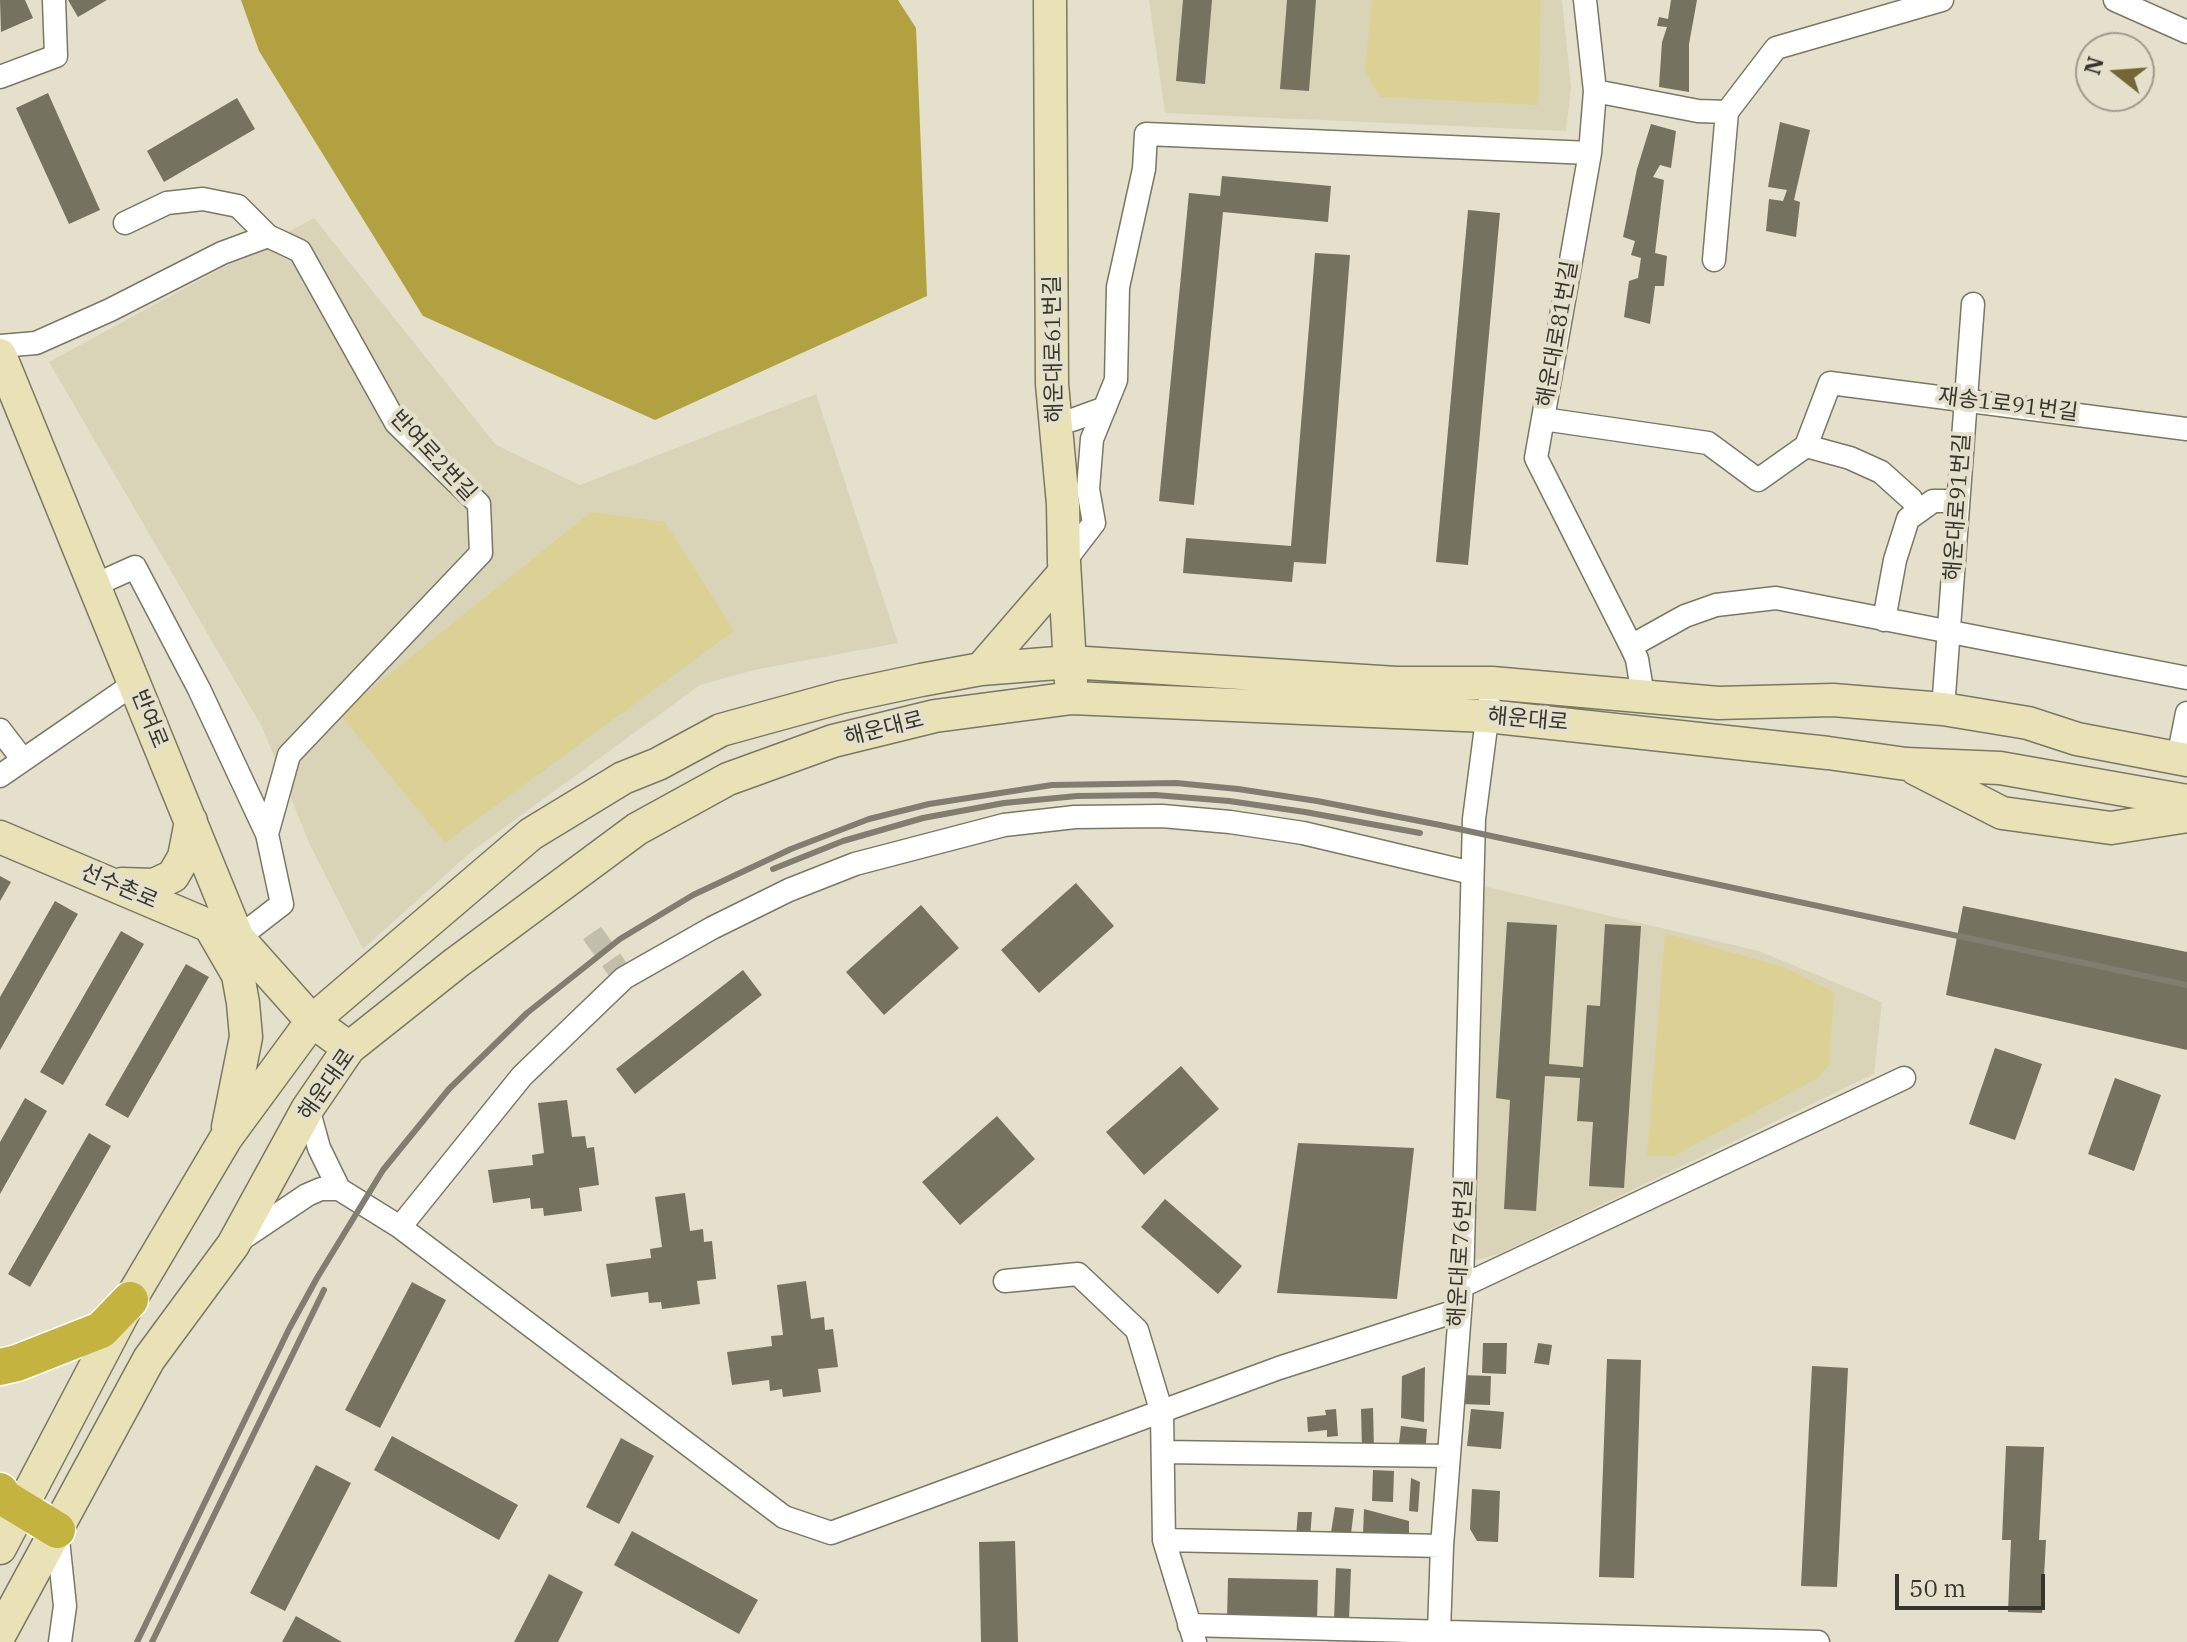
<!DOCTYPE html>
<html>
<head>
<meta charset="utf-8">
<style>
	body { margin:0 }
	#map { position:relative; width:2187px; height:1642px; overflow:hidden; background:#e4e0cc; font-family:"IBM Plex Serif",serif }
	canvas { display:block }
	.north { position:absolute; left:2075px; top:32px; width:80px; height:80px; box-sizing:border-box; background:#e4e0cc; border:2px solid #9f9c8d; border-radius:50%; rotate:287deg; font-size:22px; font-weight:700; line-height:32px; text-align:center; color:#37362e }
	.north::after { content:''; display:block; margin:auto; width:28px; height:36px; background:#716834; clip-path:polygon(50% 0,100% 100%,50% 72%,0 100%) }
	.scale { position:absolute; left:1895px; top:1574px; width:150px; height:36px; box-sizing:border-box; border:4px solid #37362e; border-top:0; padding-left:10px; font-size:24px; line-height:28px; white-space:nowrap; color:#37362e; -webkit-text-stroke:6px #e4e0cc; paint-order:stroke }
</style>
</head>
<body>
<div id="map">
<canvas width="2187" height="1642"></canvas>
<div class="north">N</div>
<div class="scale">50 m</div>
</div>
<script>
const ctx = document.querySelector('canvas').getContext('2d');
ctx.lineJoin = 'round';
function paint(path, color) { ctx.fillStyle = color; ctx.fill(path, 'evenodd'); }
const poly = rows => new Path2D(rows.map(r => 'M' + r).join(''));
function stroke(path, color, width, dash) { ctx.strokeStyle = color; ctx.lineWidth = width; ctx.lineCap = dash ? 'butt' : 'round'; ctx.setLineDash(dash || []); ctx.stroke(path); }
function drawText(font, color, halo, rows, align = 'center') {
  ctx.font = font + ' "IBM Plex Serif","Noto Sans KR",serif'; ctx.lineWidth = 8; ctx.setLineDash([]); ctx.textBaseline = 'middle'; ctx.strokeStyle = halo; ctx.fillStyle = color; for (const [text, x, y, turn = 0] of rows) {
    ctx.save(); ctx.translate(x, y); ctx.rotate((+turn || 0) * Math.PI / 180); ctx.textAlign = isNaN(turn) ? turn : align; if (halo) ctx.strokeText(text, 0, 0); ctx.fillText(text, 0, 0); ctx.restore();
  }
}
paint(poly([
	[1149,0,1562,0,1571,87,1566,131,1165,113],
	[314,218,496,445,580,485,816,394,898,643,754,670,700,685,472,851,363,949,310,845,262,727,49,362],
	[1483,886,1759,951,1882,1002,1874,1074,1499,1254,1473,1261]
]), '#d9d4b8');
paint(poly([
	[1372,0,1541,0,1538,105,1380,97,1365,71],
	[591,512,665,522,734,631,445,843,340,714],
	[1665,933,1786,968,1834,992,1829,1065,1818,1078,1674,1156,1647,1156]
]), '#dcd194');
paint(poly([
	[241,0,898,0,916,28,927,296,655,420,423,316,259,51]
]), '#b2a141');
paint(poly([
	[0,0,25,0,33,18,1,32],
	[68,0,107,0,78,17],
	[1183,0,1212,0,1205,84,1176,81],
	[1287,0,1316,0,1309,91,1280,89],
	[1671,0,1697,0,1689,44,1689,92,1659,87,1662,42,1667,27,1657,26,1659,17,1668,19],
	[48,93,100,210,69,224,16,108],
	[237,98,255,129,164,182,147,151],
	[1780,122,1810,130,1794,200,1800,202,1796,237,1766,231,1769,199,1783,201,1787,190,1768,187],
	[1651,124,1676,131,1671,168,1660,165,1653,177,1664,180,1655,253,1667,256,1664,286,1655,286,1650,324,1624,317,1629,281,1638,278,1641,258,1631,255,1635,241,1623,237,1637,169],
	[1222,176,1331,186,1328,222,1223,212,1194,505,1159,501,1189,193,1220,196],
	[1468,210,1500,213,1468,565,1436,562],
	[1315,253,1350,255,1326,564,1294,562,1292,582,1183,573,1186,538,1291,546],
	[0,876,11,882,0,901],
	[1076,883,1114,926,1039,993,1001,950],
	[55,901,78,914,0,1050,0,997],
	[921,905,959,948,884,1015,846,972],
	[1963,906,2187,952,2187,1050,1946,995],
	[1507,922,1557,925,1549,1064,1583,1067,1587,1005,1600,1006,1605,924,1641,926,1624,1188,1589,1186,1593,1122,1577,1121,1580,1078,1545,1076,1536,1211,1504,1209,1510,1100,1496,1098],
	[121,931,144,944,63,1085,40,1072],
	[186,964,209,977,128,1118,105,1105],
	[743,970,762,995,635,1094,616,1069],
	[1995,1048,2042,1064,2015,1140,1969,1124],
	[1181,1066,1219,1109,1144,1175,1106,1132],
	[2115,1078,2161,1095,2134,1171,2088,1154],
	[25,1098,47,1111,0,1194,0,1142],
	[567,1100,572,1137,585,1136,587,1148,594,1147,599,1185,579,1188,582,1211,544,1216,543,1208,531,1209,530,1198,493,1203,488,1170,533,1165,532,1155,544,1153,538,1103],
	[997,1116,1035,1159,960,1225,922,1182],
	[89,1133,111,1146,30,1287,8,1274],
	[1298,1143,1414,1148,1397,1299,1277,1293],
	[685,1193,690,1231,703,1229,704,1242,712,1241,716,1279,697,1281,700,1304,662,1309,661,1302,649,1303,648,1292,611,1297,606,1264,651,1258,650,1249,662,1247,655,1197],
	[1165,1199,1242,1266,1218,1294,1141,1227],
	[806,1281,811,1319,824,1317,825,1330,833,1329,838,1367,818,1369,821,1392,783,1397,782,1389,770,1391,769,1380,732,1385,727,1352,772,1346,771,1336,783,1335,777,1285],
	[412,1282,446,1300,380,1428,345,1410],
	[1483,1343,1507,1343,1506,1374,1482,1373],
	[1538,1343,1552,1345,1549,1365,1534,1363],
	[1607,1359,1641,1360,1634,1578,1599,1577],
	[1812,1366,1848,1368,1837,1587,1801,1586],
	[1425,1367,1424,1422,1401,1418,1402,1376],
	[1461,1375,1491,1376,1490,1405,1461,1404],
	[1373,1408,1374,1450,1362,1450,1361,1409],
	[1336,1409,1338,1436,1327,1437,1327,1430,1308,1432,1307,1417,1326,1415,1325,1410],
	[1471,1409,1504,1412,1501,1449,1467,1446],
	[1401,1426,1427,1429,1425,1455,1398,1452],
	[392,1436,518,1505,499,1540,374,1470],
	[621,1438,654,1456,619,1524,586,1507],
	[2006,1446,2044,1447,2039,1540,2046,1540,2042,1613,2008,1612,2011,1540,2002,1540],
	[316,1465,351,1483,285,1611,250,1593],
	[1373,1470,1394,1471,1393,1502,1372,1501],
	[1411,1478,1420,1482,1418,1512,1409,1511],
	[1472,1489,1500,1491,1498,1542,1477,1541,1470,1529],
	[1335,1507,1354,1509,1350,1542,1330,1539],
	[1364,1509,1409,1521,1409,1537,1363,1535],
	[1298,1512,1312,1512,1310,1538,1296,1537],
	[632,1531,758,1600,739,1634,614,1565],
	[1015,1541,1018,1642,981,1642,979,1542],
	[1336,1568,1351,1569,1349,1621,1334,1620],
	[549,1574,583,1592,558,1642,514,1642],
	[1228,1578,1318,1580,1317,1622,1227,1620],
	[296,1616,342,1642,282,1642]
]), '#757260');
stroke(poly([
	[592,933,624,978]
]), '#c1beac', 22, [22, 11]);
const minor = poly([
	[1585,0,1595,91,1590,153,1536,458,1631,646,1637,659,1643,696],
	[2115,0,2187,32],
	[0,77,56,56,54,0],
	[1595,91,1698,111,1727,112,1776,48,1942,0],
	[125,223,167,203,203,199,238,206,268,236],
	[1714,260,1727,112],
	[0,346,36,343,110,310,222,253,268,236,300,251,396,423,479,504,481,553,289,755,267,834],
	[1543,419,1708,443,1758,480,1806,446,1830,383,2187,429],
	[1072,420,1105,408],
	[1806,446,1850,458,1881,472,1911,499,1919,511],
	[1064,562,1094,523,1088,489,1092,439,1116,380,1118,287,1144,169,1146,134,1590,153],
	[95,585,135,567,199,689,267,834,282,904,238,938],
	[1884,620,1895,560,1908,519,1933,501,1958,501],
	[1631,646,1685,616,1716,605,1776,598,2187,678],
	[1943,709,1973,304],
	[0,730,23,760],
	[2178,758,2187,713],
	[0,776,135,683],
	[308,1108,319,1148,339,1189,400,1227,784,1517,831,1533,1279,1368,1459,1310],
	[400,1227,522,1076,624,978,712,928,789,890,855,864,1004,825,1075,817,1162,816,1230,822,1303,833,1472,873],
	[240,1240,307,1195,321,1189,339,1189],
	[1005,1281,1078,1274,1137,1330,1162,1413,1164,1540,1195,1642],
	[1462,1286,1904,1078],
	[1163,1452,1448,1456],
	[57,1530,65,1606,60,1642],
	[1164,1540,1442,1546],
	[1189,1625,1818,1642],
	[1439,1632,1442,1546,1462,1286,1474,819,1489,704]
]);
const secondary = poly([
	[1050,0,1052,384,1063,504,1064,562,1071,682],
	[0,355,238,938,312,1021,349,1048],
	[981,669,1064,573],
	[1916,769,2002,813,2111,828,2187,816],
	[0,837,238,938],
	[122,884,154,885,173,876,184,857,191,821],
	[212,930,238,975,243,1003,246,1037,228,1127],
	[0,1548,130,1300,226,1138,312,1021,531,834,623,778,658,764,721,730,841,697,921,680,981,669,1070,662,1396,683,1492,683,1718,703,1833,700,1943,709,2028,723,2077,739,2187,760],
	[0,1634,149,1359,233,1245,308,1108,349,1048,456,963,637,829,728,779,833,741,935,716,1072,698,1487,716,1828,753,1906,764,2000,768,2187,801]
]);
const trunk = poly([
	[0,1367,17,1363,101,1330,130,1300],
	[0,1491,3,1497,57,1530]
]);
stroke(minor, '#7a7764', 25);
stroke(secondary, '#7a7764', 35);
stroke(trunk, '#fff', 39);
stroke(minor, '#fff', 22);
stroke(secondary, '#e9e2b7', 32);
stroke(trunk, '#c4b33e', 36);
stroke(poly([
	[773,869,843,841,923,818,1004,803,1077,796,1155,795,1229,801,1305,812,1420,833],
	[137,1642,289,1329,317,1278,383,1170,449,1089,527,1013,620,939,693,895,791,849,869,819,929,804,1052,785,1176,783,1238,789,1317,801,1440,825,2187,985],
	[152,1642,324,1290]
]), '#817e71', 6);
drawText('22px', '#37362e', '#e4e0cc', [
	["해운대로81번길",1558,334,-80],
	["해운대로61번길",1054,349,-91],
	["재송1로91번길",2008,405,7],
	["반여로2번길",433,456,47],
	["해운대로91번길",1958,507,-86],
	["반여로",149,719,68],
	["해운대로",1528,720,5],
	["해운대로",884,729,-14],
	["선수촌로",119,887,23],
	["해운대로",327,1085,-55],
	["해운대로76번길",1461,1253,-87]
]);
</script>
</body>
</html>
